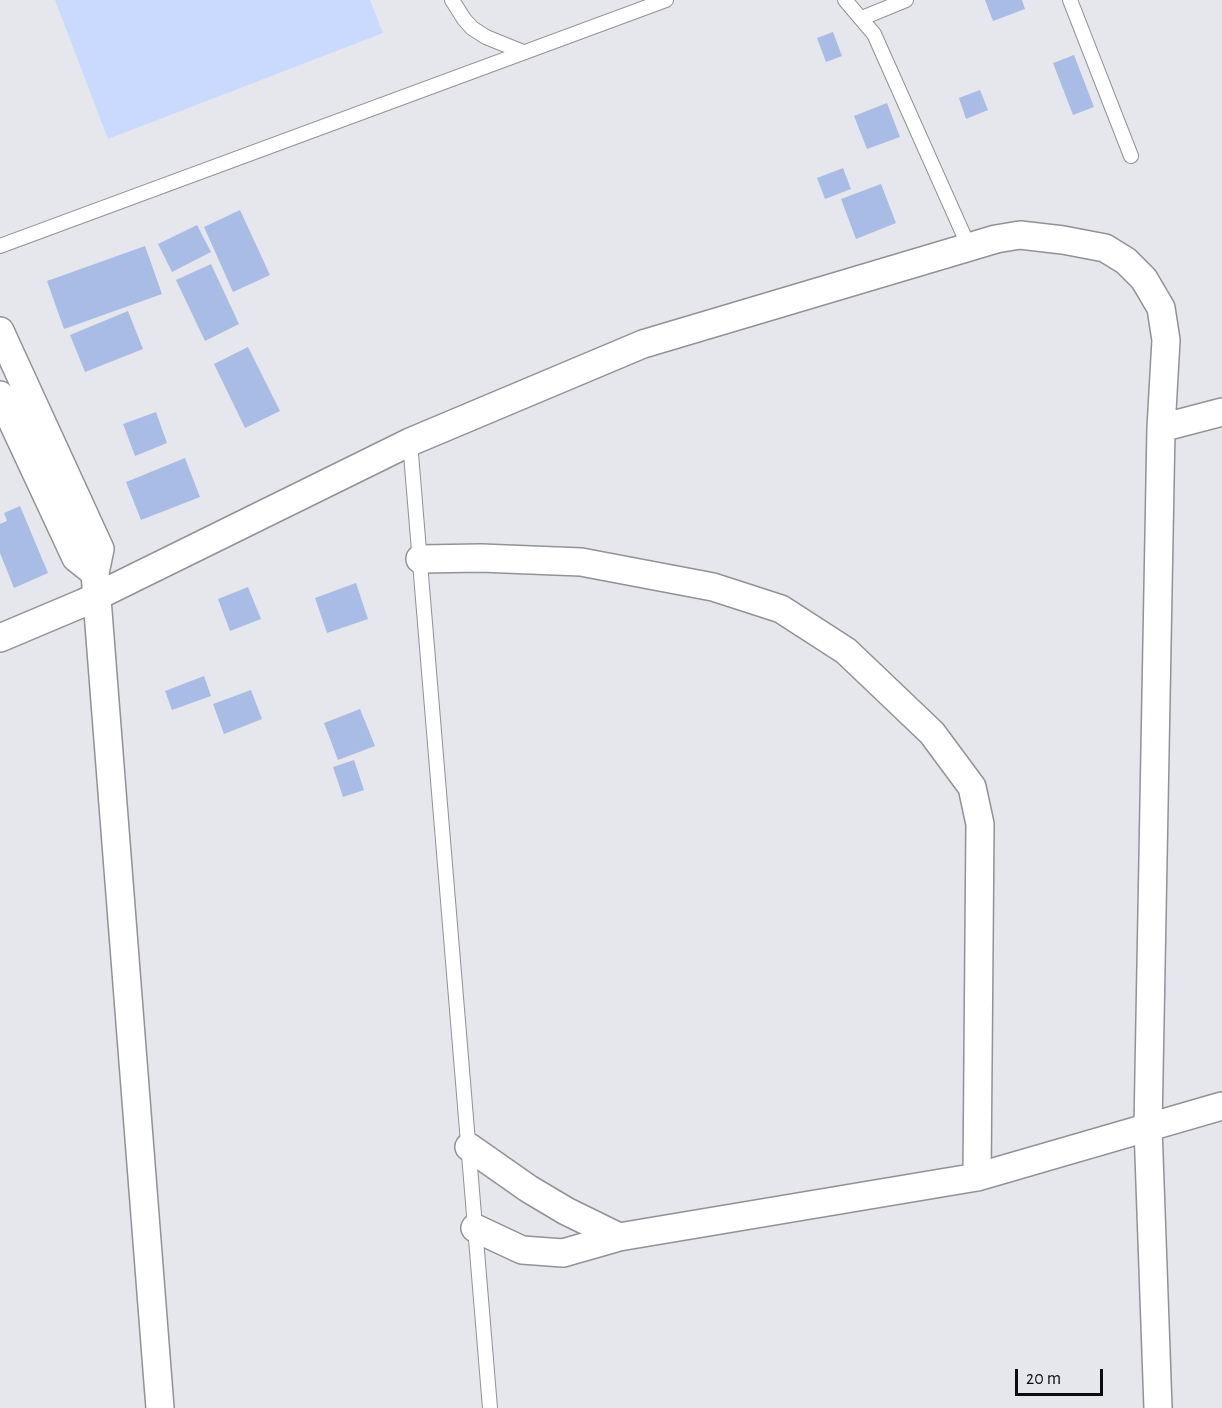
<!DOCTYPE html>
<html>
<head>
<meta charset="utf-8">
<style>
	body { margin:0 }
	#map { position:relative; width:1222px; height:1408px; overflow:hidden; background:#e5e7ec; font-family:"Alegreya Sans",sans-serif }
	canvas { display:block }
	.scale { position:absolute; left:1015px; top:1369px; width:88px; height:27px; box-sizing:border-box; border:3px solid #0b0c0d; border-top:0; padding-left:8px; font-size:18px; line-height:21px; white-space:nowrap; color:#0b0c0d; -webkit-text-stroke:4px #e5e7ec; paint-order:stroke }
</style>
</head>
<body>
<div id="map">
<canvas width="1222" height="1408"></canvas>
<div class="scale">20 m</div>
</div>
<script>
const ctx = document.querySelector('canvas').getContext('2d');
ctx.lineJoin = 'round';
function paint(path, color) { ctx.fillStyle = color; ctx.fill(path, 'evenodd'); }
const poly = rows => new Path2D(rows.map(r => 'M' + r).join(''));
function stroke(path, color, width, dash) { ctx.strokeStyle = color; ctx.lineWidth = width; ctx.lineCap = dash ? 'butt' : 'round'; ctx.setLineDash(dash || []); ctx.stroke(path); }
paint(poly([
	[55,0,370,0,383,33,108,139]
]), '#cadafe');
paint(poly([
	[985,0,1022,0,1025,9,993,21],
	[833,32,842,56,826,62,817,38],
	[1074,55,1094,107,1073,115,1053,63],
	[980,90,988,110,966,119,959,98],
	[887,103,900,137,867,149,854,116],
	[843,168,851,189,825,199,817,178],
	[881,184,896,223,856,239,841,199],
	[240,210,270,275,233,292,204,227],
	[197,225,211,252,172,272,158,244],
	[145,246,162,294,64,329,47,281],
	[211,264,239,324,205,341,176,280],
	[128,311,143,349,85,372,70,335],
	[248,347,280,411,245,428,214,364],
	[156,412,167,443,135,456,123,424],
	[185,458,200,497,141,520,126,482],
	[20,506,48,573,14,588,0,553,0,524,7,521,4,513],
	[356,583,368,619,327,633,315,598],
	[248,587,261,619,230,631,218,599],
	[204,676,211,696,172,710,165,691],
	[251,690,262,719,224,734,213,704],
	[360,709,375,746,338,760,324,723],
	[354,760,364,790,343,797,333,767]
]), '#a9bce6');
const service = poly([
	[452,0,464,19,472,28,486,37,523,52],
	[845,0,874,34,969,247],
	[1070,0,1131,156],
	[862,18,906,0],
	[0,246,666,0],
	[410,442,490,1408]
]);
const minor = poly([
	[0,331,100,549,95,573,160,1408],
	[0,395,76,558,95,573],
	[1161,428,1222,412],
	[420,559,481,558,581,562,713,587,781,609,846,651,932,733,972,787,980,824,977,1177],
	[0,638,83,603,410,442,643,344,996,239,1020,235,1063,240,1105,248,1126,261,1144,279,1161,308,1166,340,1161,428,1148,1127,1158,1408],
	[469,1147,529,1189,566,1211,619,1237],
	[475,1228,522,1250,563,1253,619,1237,977,1177,1222,1106]
]);
stroke(service, '#909296', 16);
stroke(minor, '#909296', 30);
stroke(service, '#fff', 14);
stroke(minor, '#fff', 27);
</script>
</body>
</html>
